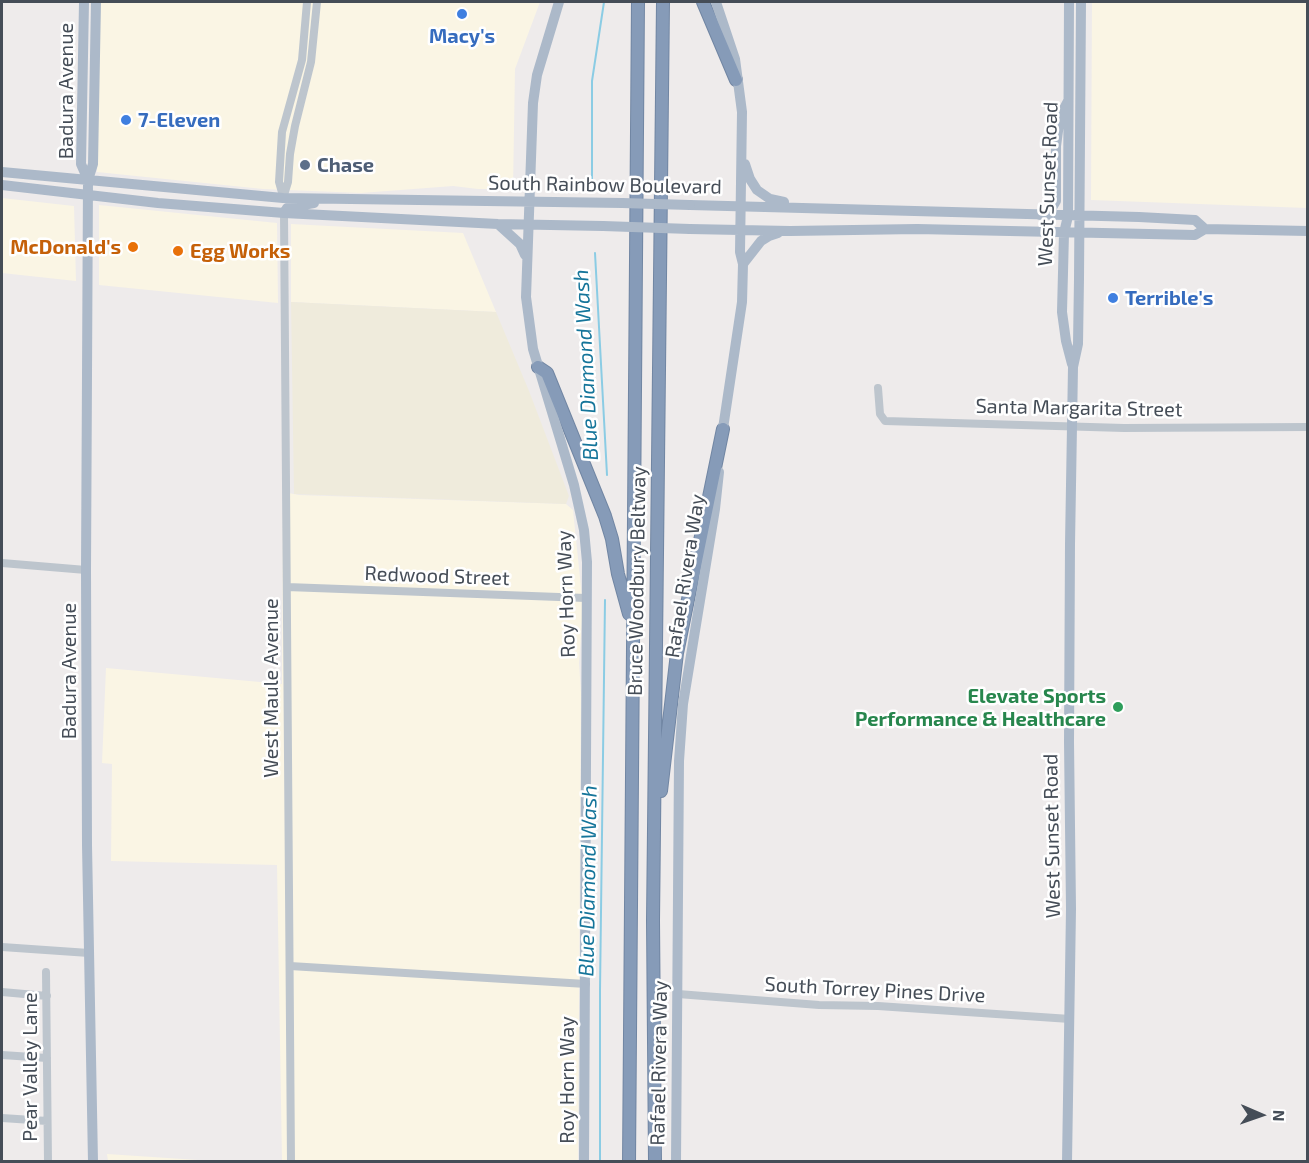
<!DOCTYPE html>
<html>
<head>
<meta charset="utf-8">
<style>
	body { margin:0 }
	#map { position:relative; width:1309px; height:1163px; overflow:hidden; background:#eeebeb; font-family:"Exo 2",sans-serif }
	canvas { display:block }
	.frame { position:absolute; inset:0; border:3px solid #454d57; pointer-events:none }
	.north { position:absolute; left:1231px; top:1085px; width:60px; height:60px; -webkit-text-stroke:4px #fff; paint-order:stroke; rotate:92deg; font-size:16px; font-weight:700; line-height:24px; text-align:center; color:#454d57 }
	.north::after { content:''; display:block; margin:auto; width:21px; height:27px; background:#454d57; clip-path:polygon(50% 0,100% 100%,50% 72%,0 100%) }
</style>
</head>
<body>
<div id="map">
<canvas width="1309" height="1163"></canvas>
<div class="frame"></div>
<div class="north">N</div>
</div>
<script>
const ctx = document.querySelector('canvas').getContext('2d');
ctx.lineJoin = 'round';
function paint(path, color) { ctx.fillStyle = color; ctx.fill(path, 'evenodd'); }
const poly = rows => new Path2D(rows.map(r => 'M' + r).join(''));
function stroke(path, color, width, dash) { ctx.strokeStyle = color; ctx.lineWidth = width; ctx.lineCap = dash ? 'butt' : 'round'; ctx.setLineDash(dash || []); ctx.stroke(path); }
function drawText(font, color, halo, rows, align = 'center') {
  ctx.font = font + ' "Exo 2",sans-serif'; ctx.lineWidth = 5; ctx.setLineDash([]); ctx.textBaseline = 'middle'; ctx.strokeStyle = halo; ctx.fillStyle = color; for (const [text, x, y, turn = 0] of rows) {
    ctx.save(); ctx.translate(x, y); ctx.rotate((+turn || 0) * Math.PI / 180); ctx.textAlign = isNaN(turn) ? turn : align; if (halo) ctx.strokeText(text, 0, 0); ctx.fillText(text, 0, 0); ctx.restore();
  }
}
paint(poly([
	[100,2,540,2,515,69,513,189,478,189,453,186,361,193,263,189,97,172],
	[1092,2,1307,2,1307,208,1091,200],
	[2,198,74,206,76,281,2,273],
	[99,205,277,223,278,303,99,285],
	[291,224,463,233,496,312,291,302],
	[283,492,299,495,566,504,573,510,583,607,579,663,581,693,578,1161,282,1161,277,865,111,861,112,764,102,763,106,668,282,684],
	[107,1154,213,1161,108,1161]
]), '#faf5e4');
paint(poly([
	[291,302,496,312,529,391,569,496,566,504,294,494]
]), '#efebdc');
stroke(poly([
	[592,179,592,81,604,2],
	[595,253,607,475],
	[600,1162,600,990,605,600]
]), '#8bcce4', 2);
const highway = poly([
	[703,2,736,80],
	[538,367,547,373,605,516,612,539,618,574,629,614],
	[661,791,677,653,723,429],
	[629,1162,638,2],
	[655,1162,653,920,663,2]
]);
stroke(highway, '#7186a3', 14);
stroke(poly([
	[283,196,279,182,282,132,302,60,307,2],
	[283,198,288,182,290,154,295,126,311,62,317,2],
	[284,213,291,1162],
	[878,388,880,414,885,421,1124,428,1308,427],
	[2,563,86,570],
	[287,587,586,598],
	[2,947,89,953],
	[290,966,586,984],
	[46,972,48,1162],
	[2,992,47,996],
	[678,994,819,1005,878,1006,1070,1019],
	[2,1055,47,1058],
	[2,1118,47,1121]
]), '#bdc5cd', 8);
stroke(poly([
	[84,2,81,164,88,180],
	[559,2,537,75,533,103,526,297,533,349,574,485,584,530,587,562,584,1162],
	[716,2,735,59,742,112,740,252,743,264,742,302,722,435],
	[1069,2,1068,216,1064,233,1062,312,1066,341,1072,364],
	[745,164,750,179,757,190,770,199,784,202],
	[2,172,283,198,622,203],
	[2,185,158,203,284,213,498,224,603,226],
	[690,205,1139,217,1195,220,1205,229],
	[284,213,287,208,291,207,314,203],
	[1039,215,1050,211,1056,201,1056,146,1060,116,1068,101],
	[498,224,520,244,525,255],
	[690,229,790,231,917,229,1195,235,1205,229,1308,231],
	[743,264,761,241,769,236,778,233],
	[93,1162,87,845,86,570,88,180,93,164,96,2],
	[676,1162,679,761,683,704,715,509,719,472],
	[1067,1162,1071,909,1069,742,1070,544,1073,367,1078,344,1079,279,1081,2]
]), '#acb9c9', 10);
stroke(highway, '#869bb8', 12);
stroke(poly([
	[622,203,690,205],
	[603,226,690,229]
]), '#acb9c9', 10);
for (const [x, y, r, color] of [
	[462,14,6,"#3f7fe0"],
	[126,120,6,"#3f7fe0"],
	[305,165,6,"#5c6f8a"],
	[133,247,6,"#e8710a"],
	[178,251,6,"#e8710a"],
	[1113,298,6,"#3f7fe0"],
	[1118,707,6,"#2e9e5b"]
]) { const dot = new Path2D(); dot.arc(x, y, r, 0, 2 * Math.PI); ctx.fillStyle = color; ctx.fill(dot); stroke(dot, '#fff', 2); }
drawText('bold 20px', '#366cbe', '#fff', [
	["Macy's",462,36,"center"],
	["7-Eleven",138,120],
	["Terrible's",1125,298]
], 'left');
drawText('20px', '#454d57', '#fff', [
	["Badura Avenue",66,91,-90],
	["West Sunset Road",1048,184,-88],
	["South Rainbow Boulevard",605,185,1],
	["Santa Margarita Street",1079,408,1],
	["Redwood Street",437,576,2],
	["Rafael Rivera Way",685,576,-81],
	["Bruce Woodbury Beltway",637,581,-89],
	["Roy Horn Way",566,594,-92],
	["Badura Avenue",69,671,-90],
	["West Maule Avenue",271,688,-90],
	["West Sunset Road",1052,836,-91],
	["South Torrey Pines Drive",875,990,3],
	["Rafael Rivera Way",659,1063,-89],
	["Pear Valley Lane",30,1067,-90],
	["Roy Horn Way",567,1080,-90]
]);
drawText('bold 20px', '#4e5e75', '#fff', [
	["Chase",317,165]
], 'left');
drawText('bold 20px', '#c56008', '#fff', [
	["McDonald's",121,247],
	["Egg Works",190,251,"left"]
], 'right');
drawText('bold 20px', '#27864d', '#fff', [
	["Elevate Sports",1106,696],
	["Performance & Healthcare",1106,719]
], 'right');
drawText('italic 21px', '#15759a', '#fff', [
	["Blue Diamond Wash",586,365,-93],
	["Blue Diamond Wash",588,881,-89]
]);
</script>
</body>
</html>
